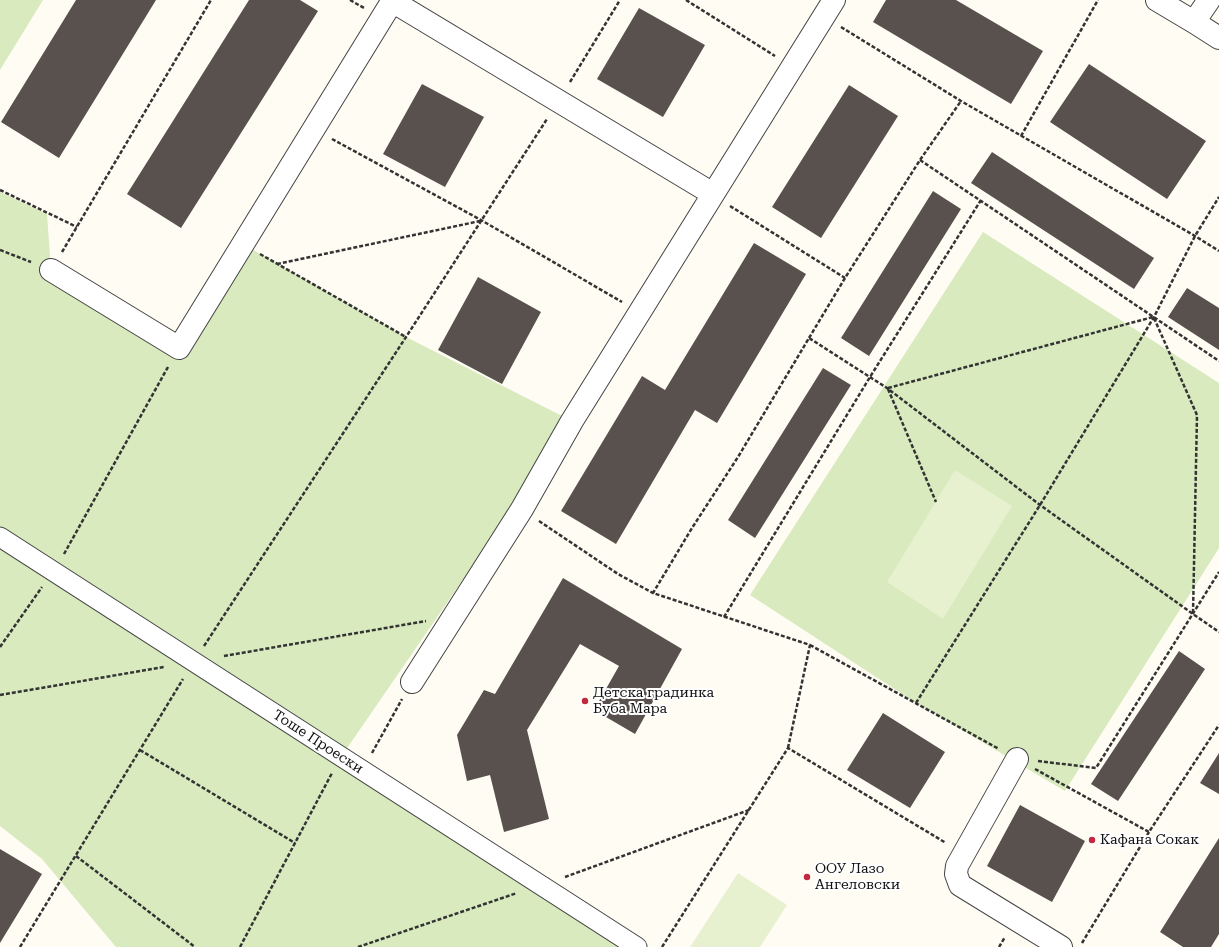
<!DOCTYPE html>
<html>
<head>
<meta charset="utf-8">
<style>
	body { margin:0 }
	canvas { display:block; background:#fffcf4 }
</style>
</head>
<body>
<canvas width="1219" height="947"></canvas>
<script>
const ctx = document.querySelector('canvas').getContext('2d');
ctx.lineJoin = 'round';
function paint(path, color) { ctx.fillStyle = color; ctx.fill(path, 'evenodd'); }
const poly = rows => new Path2D(rows.map(r => 'M' + r).join(''));
function stroke(path, color, width, dash) { ctx.strokeStyle = color; ctx.lineWidth = width; ctx.lineCap = dash ? 'butt' : 'round'; ctx.setLineDash(dash || []); ctx.stroke(path); }
function drawText(font, color, halo, rows, align = 'center') {
  ctx.font = font + ' "Roboto Serif",serif'; ctx.lineWidth = 4; ctx.setLineDash([]); ctx.textBaseline = 'middle'; ctx.strokeStyle = halo; ctx.fillStyle = color; for (const [text, x, y, turn = 0] of rows) {
    ctx.save(); ctx.translate(x, y); ctx.rotate((+turn || 0) * Math.PI / 180); ctx.textAlign = isNaN(turn) ? turn : align; if (halo) ctx.strokeText(text, 0, 0); ctx.fillText(text, 0, 0); ctx.restore();
  }
}
paint(poly([
	[0,0,43,0,0,70],
	[0,192,47,214,51,270,179,348,243,244,406,337,572,421,341,757,637,947,116,947,42,859,0,826],
	[983,232,1219,383,1219,548,1065,791,916,703,750,595]
]), '#d8eabe');
paint(poly([
	[955,470,1012,506,943,619,887,582],
	[738,873,787,905,760,947,690,947]
]), '#e8f1cf');
paint(poly([
	[76,0,156,0,59,158,1,122],
	[249,0,300,0,318,11,181,228,127,194],
	[886,0,956,0,1043,51,1011,104,873,22],
	[639,8,705,45,663,117,597,79],
	[1089,64,1206,141,1167,199,1050,122],
	[422,84,484,117,445,187,383,154],
	[849,85,898,116,821,238,772,207],
	[992,152,1154,258,1134,289,971,183],
	[933,191,961,209,869,356,841,338],
	[754,243,806,274,717,423,695,410,616,544,561,511,642,376,665,390],
	[478,277,541,312,502,384,438,350],
	[1187,288,1219,308,1219,350,1168,317],
	[823,368,851,385,755,538,728,520],
	[563,578,682,649,635,734,594,710,619,666,580,644,527,730,549,819,504,832,490,775,467,781,457,735,484,690,495,694],
	[1179,651,1205,669,1118,801,1091,784],
	[883,713,945,752,910,808,847,770],
	[1219,753,1219,794,1200,783],
	[1020,805,1085,841,1052,902,987,866],
	[1219,838,1219,934,1211,947,1183,947,1160,932],
	[0,849,42,874,0,943]
]), '#59514d');
const pedestrian = poly([
	[0,537,637,947]
]);
const minor = poly([
	[1157,0,1194,22,1219,38],
	[392,1,713,194],
	[1194,22,1209,0],
	[51,270,179,348,393,0],
	[412,682,522,509,572,421,834,0],
	[1017,759,957,866,956,874,960,885,1061,947]
]);
stroke(pedestrian, '#444', 21);
stroke(minor, '#444', 24);
stroke(poly([
	[350,0,364,8],
	[686,0,775,56],
	[841,27,961,101,1195,236,1219,251],
	[570,82,620,0],
	[1021,136,1098,0],
	[332,139,481,220,622,302],
	[920,160,1219,361],
	[0,190,77,227],
	[730,206,845,278],
	[0,250,31,262],
	[62,252,211,0],
	[260,254,406,337],
	[277,264,480,221],
	[1154,318,1197,415,1193,614],
	[809,338,845,278,920,160,961,101],
	[888,388,1153,317],
	[888,389,936,502],
	[539,521,618,574,653,593],
	[64,554,168,367],
	[724,617,870,377,981,200],
	[810,645,999,749],
	[204,646,406,337,547,119],
	[0,647,42,587],
	[224,656,426,621],
	[0,695,164,667],
	[916,703,1040,505,1154,317,1195,236,1219,197],
	[788,748,810,645,653,593,692,528,738,457,809,338,887,388,1040,505,1193,614,1219,632],
	[140,750,295,843],
	[372,753,402,699],
	[1038,761,1096,768,1219,572],
	[1035,769,1149,832,1219,725],
	[76,856,195,947],
	[565,877,749,810],
	[1082,943,1149,832],
	[20,947,183,679],
	[240,947,332,773],
	[358,947,517,893],
	[662,947,788,748,946,843],
	[999,947,1005,937]
]), '#333', 2.5, [4, 2]);
stroke(pedestrian, '#fff', 19);
stroke(minor, '#fff', 22);
for (const [x, y, r, color] of [
	[585,701,4,"#bf2a3d"],
	[1092,840,4,"#bf2a3d"],
	[807,877,4,"#bf2a3d"]
]) { const dot = new Path2D(); dot.arc(x, y, r, 0, 2 * Math.PI); ctx.fillStyle = color; ctx.fill(dot); stroke(dot, '#fff', 1.5); }
drawText('14px', '#111', '#fff', [
	["Детска градинка",593,693],
	["Буба Мара",593,709],
	["Кафана Сокак",1100,840],
	["ООУ Лазо",815,869],
	["Ангеловски",815,885]
], 'left');
drawText('14px', '#111', '#fff', [
	["Тоше Проески",318,742,33]
]);
</script>
</body>
</html>
